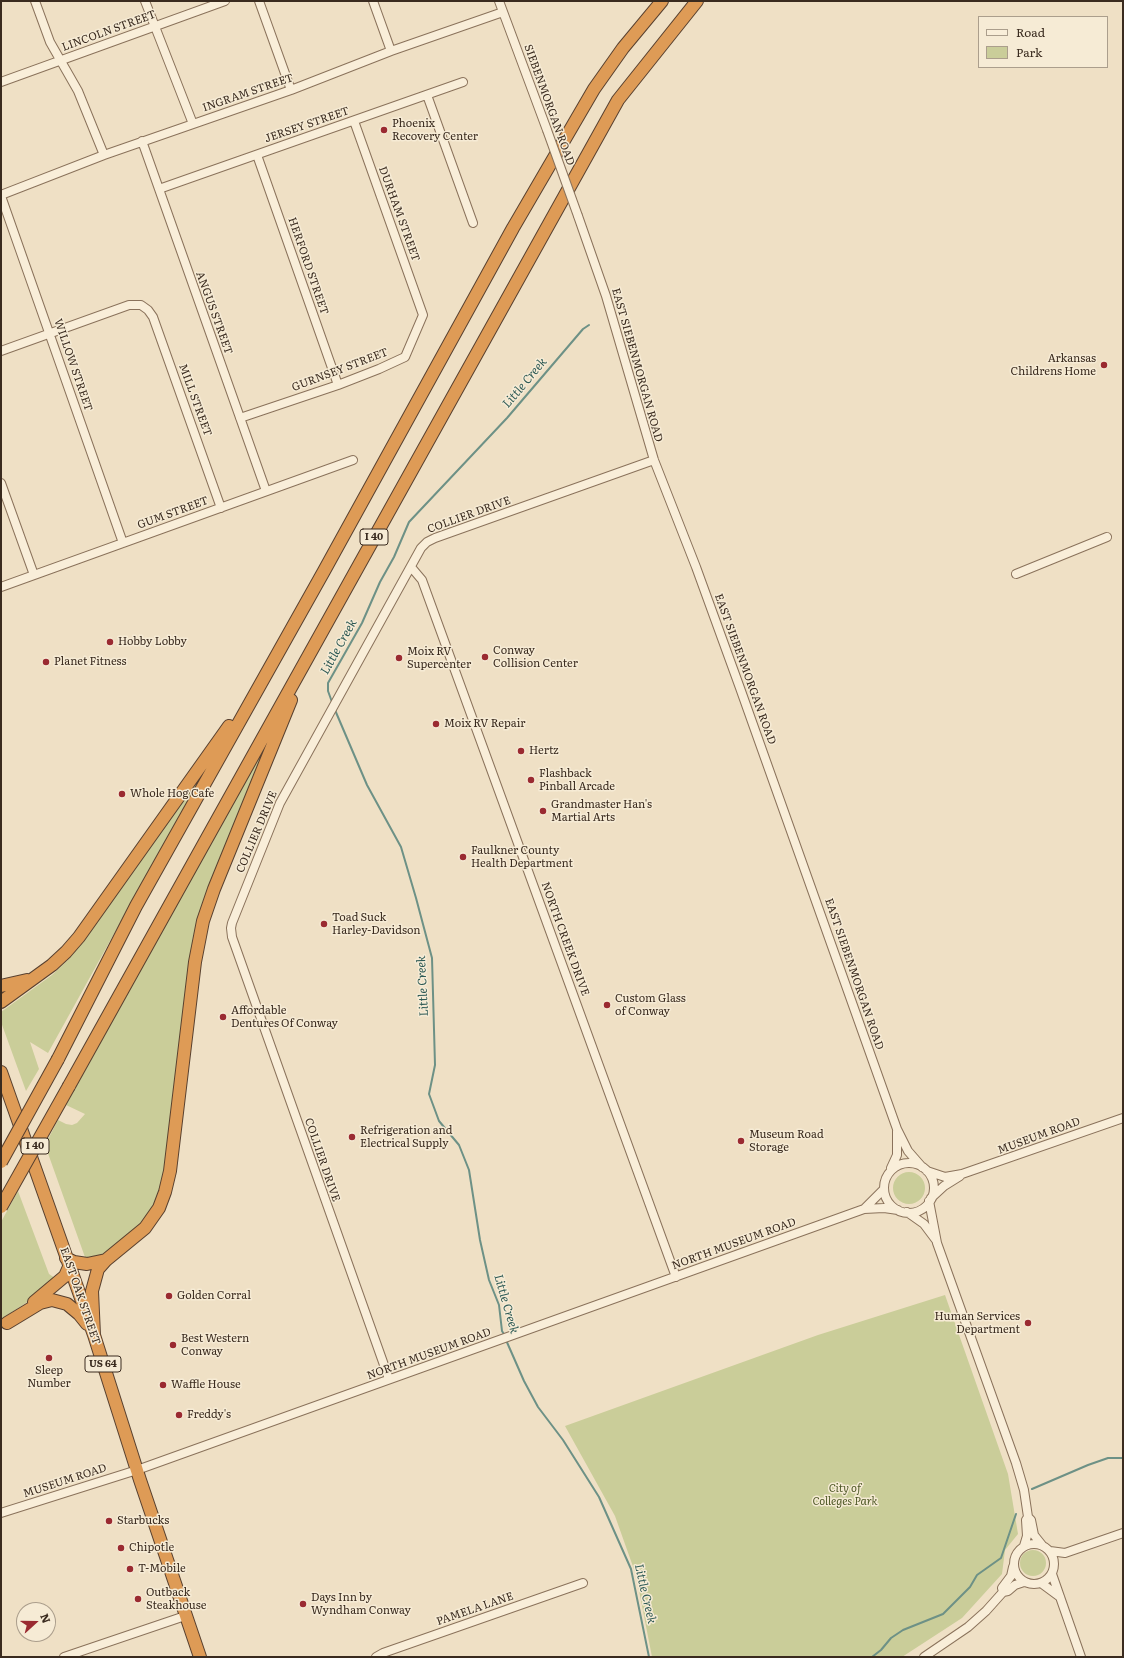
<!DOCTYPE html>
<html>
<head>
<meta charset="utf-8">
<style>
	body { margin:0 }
	#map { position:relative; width:1124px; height:1658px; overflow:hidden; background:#efe0c5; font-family:Literata,serif }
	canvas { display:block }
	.frame { position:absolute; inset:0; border:2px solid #3a2b1f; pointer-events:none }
	.legend { position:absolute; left:978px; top:16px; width:130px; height:52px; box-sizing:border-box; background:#f6ebd5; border:1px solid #ab9e8c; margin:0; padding:5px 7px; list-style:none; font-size:12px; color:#3a2b1f }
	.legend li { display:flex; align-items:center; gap:8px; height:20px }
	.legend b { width:20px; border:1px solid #ab9e8c }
	.north { position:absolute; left:16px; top:1602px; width:40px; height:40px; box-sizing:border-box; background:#f6ebd5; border:1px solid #ab9e8c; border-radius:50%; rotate:69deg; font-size:11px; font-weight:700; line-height:16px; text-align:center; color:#3a2b1f }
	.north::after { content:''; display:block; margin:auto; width:14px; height:18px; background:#9a2a31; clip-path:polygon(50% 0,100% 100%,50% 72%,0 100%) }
</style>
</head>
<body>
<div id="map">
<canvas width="1124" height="1658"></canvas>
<div class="frame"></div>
<ul class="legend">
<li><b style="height:5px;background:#f9eed9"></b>Road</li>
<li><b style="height:11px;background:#cacd99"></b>Park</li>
</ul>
<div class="north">N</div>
</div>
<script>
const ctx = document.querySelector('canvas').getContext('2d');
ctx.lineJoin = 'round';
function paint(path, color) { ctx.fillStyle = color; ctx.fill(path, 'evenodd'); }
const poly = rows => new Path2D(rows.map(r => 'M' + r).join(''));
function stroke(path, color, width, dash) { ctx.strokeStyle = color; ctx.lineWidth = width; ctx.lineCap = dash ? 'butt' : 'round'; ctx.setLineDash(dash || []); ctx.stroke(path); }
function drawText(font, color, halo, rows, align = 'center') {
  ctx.font = font + ' Literata,serif'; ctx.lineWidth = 3; ctx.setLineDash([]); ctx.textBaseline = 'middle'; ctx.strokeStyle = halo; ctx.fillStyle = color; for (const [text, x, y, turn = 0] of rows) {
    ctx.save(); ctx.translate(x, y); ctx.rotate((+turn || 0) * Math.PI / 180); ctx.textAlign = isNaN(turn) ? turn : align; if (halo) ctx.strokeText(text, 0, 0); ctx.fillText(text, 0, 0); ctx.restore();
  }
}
paint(poly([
	[274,730,209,885,193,937,185,994,165,1172,157,1200,145,1221,129,1237,96,1258,86,1260,45,1145,58,1120,66,1124,72,1125,77,1123,85,1114,66,1105],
	[208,764,48,1053,30,1042,39,1069,26,1091,1,1022,1,1012,52,975,68,960,85,939,101,917,123,881],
	'893 1188a16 16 0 1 1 32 0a16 16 0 1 1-32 0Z',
	[18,1191,49,1274,55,1278,57,1283,1,1319,1,1222],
	[945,1295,1008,1474,1018,1534,1005,1550,1002,1574,962,1618,902,1657,652,1657,636,1575,615,1516,565,1426,818,1335],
	'1020 1563a13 13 0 1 1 26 0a13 13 0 1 1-26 0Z'
]), '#cacd99');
stroke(poly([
	[332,702,328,691,328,683,362,623,380,582,394,557,409,522,507,418,583,329,589,325],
	[335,710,367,785,401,847,416,898,432,958,435,1065,429,1094,439,1121,459,1145,469,1170,480,1240,489,1280,499,1305,502,1331,505,1336],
	[506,1340,524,1381,538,1407,563,1440,599,1497,631,1569,649,1657],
	[1032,1489,1088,1465,1108,1458,1123,1458],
	[872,1657,881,1650,891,1638,903,1630,943,1614,970,1587,977,1575,1001,1558,1016,1514]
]), '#6d9186', 2);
const minor = poly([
	[35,1,50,42,78,91,104,155],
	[145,1,193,124],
	[259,1,291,90],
	[373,1,391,51],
	[499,1,547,130],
	[1,82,225,1],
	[427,95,473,223],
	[142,141,266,491],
	[257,155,338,385],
	[159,189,463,82],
	[1,195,104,155,291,90,391,51,503,12],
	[1,196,123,543],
	[578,216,606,296,654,460,696,567,740,688,897,1129,908,1151,922,1167],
	[1,351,129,305,141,305,148,310,153,317,221,508],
	[240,418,338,385,379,369,405,357,423,315,354,121],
	[1,483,34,575],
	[411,567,422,580,676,1277],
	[1016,574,1107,537],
	[1,587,353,460],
	'884 1188a25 25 0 1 1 50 0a25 25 0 1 1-50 0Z',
	[891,1168,897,1155,897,1131],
	[927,1171,945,1177,962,1174,1123,1118],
	[931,1198,944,1186,960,1176],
	[929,1201,937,1243,1016,1463,1024,1490,1028,1517,1031,1520,1034,1535,1042,1545],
	[864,1209,884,1189],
	[907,1212,924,1224,936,1240],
	[389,1379,232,937,231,928,232,923,280,803,421,548,427,542,435,538,654,460],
	[1,1513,137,1470,864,1209,884,1208,898,1210],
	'1014 1564a20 20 0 1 1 40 0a20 20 0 1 1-40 0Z',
	[1024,1546,1027,1536,1026,1520,1028,1517],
	[1050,1551,1065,1553,1123,1533],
	[1052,1574,1081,1657],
	[1041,1583,1060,1597],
	[1003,1592,1008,1591,1015,1585,1024,1582],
	[64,1657,185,1616],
	[376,1657,383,1653,583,1583],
	[924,1657,968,1627,986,1611,1003,1592,1002,1588,1011,1576,1013,1567]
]);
const highway = poly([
	[1,986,27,980],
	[1,1002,52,965,66,952,79,937,229,726],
	[58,1059,136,906,324,571,513,228,594,89,623,48,662,1],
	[1,1072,94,1335,140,1480,200,1657],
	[69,1086,618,100,697,1],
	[66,1258,74,1262,87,1264,106,1260],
	[34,1302,65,1276,69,1267],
	[7,1323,40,1303,52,1300,67,1304,79,1314,87,1324],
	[94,1335,92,1291,98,1269,106,1260,145,1228,159,1208,165,1192,170,1171,195,962,203,921,214,889,291,700]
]);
stroke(minor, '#8a725b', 10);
stroke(highway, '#58402f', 14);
stroke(minor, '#f9eed9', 8);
stroke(highway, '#de9b56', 12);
const minorBridge = poly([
	[547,130,578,216]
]);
const highwayBridge = poly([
	[1,1162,58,1059],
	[1,1207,69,1086]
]);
stroke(minorBridge, '#8a725b', 10, []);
stroke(highwayBridge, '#58402f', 14, []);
stroke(minorBridge, '#f9eed9', 8);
stroke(highwayBridge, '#de9b56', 12);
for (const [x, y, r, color] of [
	[384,130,4,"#9a2a31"],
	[1104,365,4,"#9a2a31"],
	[110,642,4,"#9a2a31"],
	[485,657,4,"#9a2a31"],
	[399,658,4,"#9a2a31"],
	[46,662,4,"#9a2a31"],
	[436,724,4,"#9a2a31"],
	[521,751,4,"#9a2a31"],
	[531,780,4,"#9a2a31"],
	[122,794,4,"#9a2a31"],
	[543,811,4,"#9a2a31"],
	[463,857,4,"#9a2a31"],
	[324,924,4,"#9a2a31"],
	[607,1005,4,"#9a2a31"],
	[223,1017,4,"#9a2a31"],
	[352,1137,4,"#9a2a31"],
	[741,1141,4,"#9a2a31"],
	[169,1296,4,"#9a2a31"],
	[1028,1323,4,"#9a2a31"],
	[173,1345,4,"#9a2a31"],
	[49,1358,4,"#9a2a31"],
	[163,1385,4,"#9a2a31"],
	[179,1415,4,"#9a2a31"],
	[109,1521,4,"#9a2a31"],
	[121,1548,4,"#9a2a31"],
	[130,1569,4,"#9a2a31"],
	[138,1599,4,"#9a2a31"],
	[303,1604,4,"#9a2a31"]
]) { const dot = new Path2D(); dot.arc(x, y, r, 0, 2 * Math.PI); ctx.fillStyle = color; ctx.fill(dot); stroke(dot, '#f6ebd5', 1.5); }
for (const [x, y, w] of [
	[374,537,28],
	[35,1146,28],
	[103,1364,36]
]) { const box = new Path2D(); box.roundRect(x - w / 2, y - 8, w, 16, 3); ctx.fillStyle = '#f6ebd5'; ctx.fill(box); stroke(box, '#3a2b1f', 1); }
drawText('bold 10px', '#3a2b1f', null, [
	["I 40",374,537],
	["I 40",35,1146],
	["US 64",103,1364]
]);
drawText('11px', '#3a2b1f', '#f6ebd5', [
	["LINCOLN STREET",109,31,-20],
	["INGRAM STREET",248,93,-19],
	["SIEBENMORGAN ROAD",549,105,70],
	["JERSEY STREET",307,125,-19],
	["DURHAM STREET",399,214,70],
	["HERFORD STREET",308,266,71],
	["ANGUS STREET",214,313,70],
	["WILLOW STREET",73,365,71],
	["EAST SIEBENMORGAN ROAD",637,365,74],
	["GURNSEY STREET",340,370,-21],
	["MILL STREET",195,400,70],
	["GUM STREET",173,513,-20],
	["COLLIER DRIVE",469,515,-20],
	["EAST SIEBENMORGAN ROAD",745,669,70],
	["COLLIER DRIVE",257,832,-67],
	["NORTH CREEK DRIVE",565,939,70],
	["EAST SIEBENMORGAN ROAD",854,974,71],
	["MUSEUM ROAD",1039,1136,-20],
	["COLLIER DRIVE",322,1160,71],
	["NORTH MUSEUM ROAD",734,1244,-20],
	["EAST OAK STREET",80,1296,71],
	["NORTH MUSEUM ROAD",429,1354,-20],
	["MUSEUM ROAD",65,1481,-18],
	["PAMELA LANE",475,1609,-19]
]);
drawText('11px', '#3a2b1f', '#f6ebd5', [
	["Phoenix",392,124],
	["Recovery Center",392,137],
	["Arkansas",1096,359,"right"],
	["Childrens Home",1096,372,"right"],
	["Hobby Lobby",118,642],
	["Conway",493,651],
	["Collision Center",493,664],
	["Moix RV",407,652],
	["Supercenter",407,665],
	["Planet Fitness",54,662],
	["Moix RV Repair",444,724],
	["Hertz",529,751],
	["Flashback",539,774],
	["Pinball Arcade",539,787],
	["Whole Hog Cafe",130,794],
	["Grandmaster Han's",551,805],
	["Martial Arts",551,818],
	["Faulkner County",471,851],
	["Health Department",471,864],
	["Toad Suck",332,918],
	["Harley-Davidson",332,931],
	["Custom Glass",615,999],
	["of Conway",615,1012],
	["Affordable",231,1011],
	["Dentures Of Conway",231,1024],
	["Refrigeration and",360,1131],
	["Electrical Supply",360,1144],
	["Museum Road",749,1135],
	["Storage",749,1148],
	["Golden Corral",177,1296],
	["Human Services",1020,1317,"right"],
	["Department",1020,1330,"right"],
	["Best Western",181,1339],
	["Conway",181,1352],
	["Sleep",49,1371,"center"],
	["Number",49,1384,"center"],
	["Waffle House",171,1385],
	["Freddy's",187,1415],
	["Starbucks",117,1521],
	["Chipotle",129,1548],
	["T-Mobile",138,1569],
	["Outback",146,1593],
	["Steakhouse",146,1606],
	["Days Inn by",311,1598],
	["Wyndham Conway",311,1611]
], 'left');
drawText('italic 11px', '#4d5725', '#f6ebd5', [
	["City of",845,1489],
	["Colleges Park",845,1502]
]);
drawText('italic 12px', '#2e5a55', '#f6ebd5', [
	["Little Creek",525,383,-50],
	["Little Creek",339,647,-61],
	["Little Creek",423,986,-93],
	["Little Creek",506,1304,74],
	["Little Creek",645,1594,77]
]);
</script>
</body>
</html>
